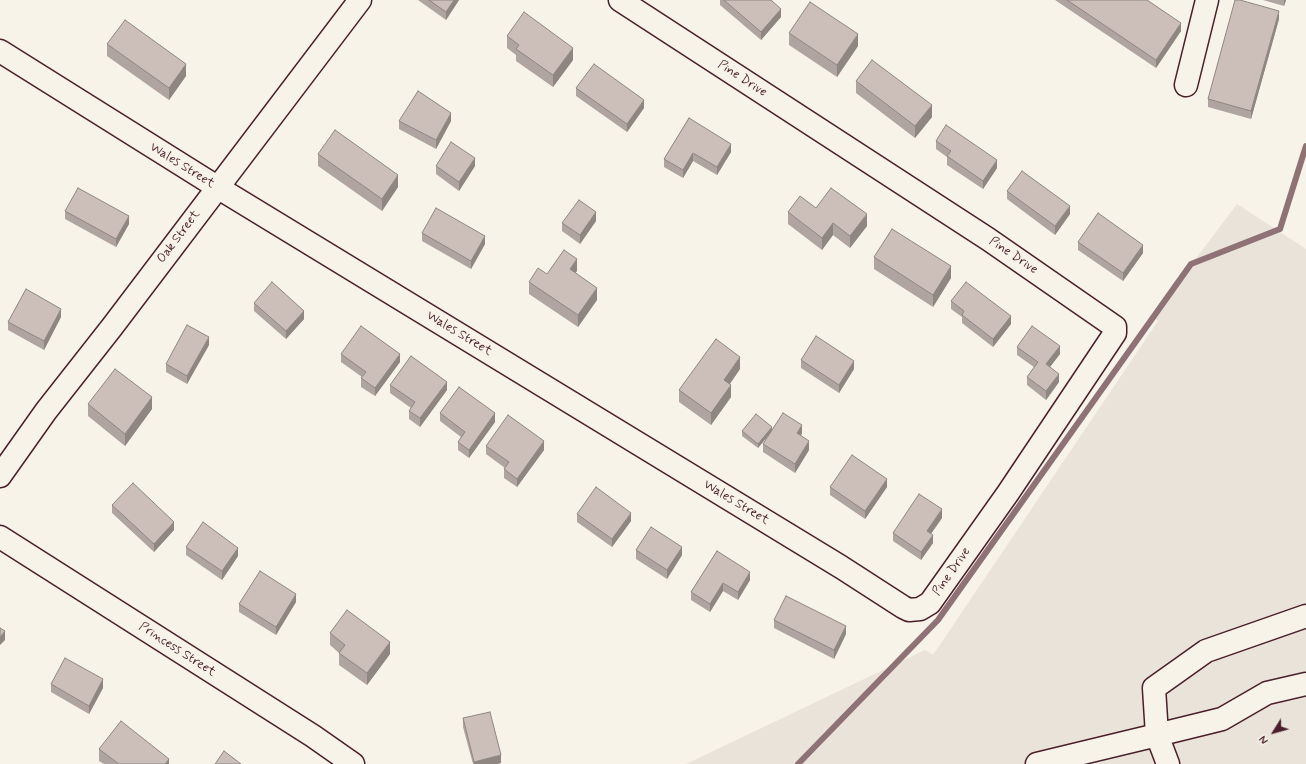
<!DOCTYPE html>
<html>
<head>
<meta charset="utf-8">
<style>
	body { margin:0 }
	#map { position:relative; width:1306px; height:764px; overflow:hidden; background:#f7f3e8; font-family:Mynerve,sans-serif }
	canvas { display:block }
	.north { position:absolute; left:1254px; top:712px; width:40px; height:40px; -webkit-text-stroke:3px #f7f3e8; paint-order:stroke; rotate:233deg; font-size:11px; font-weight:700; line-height:16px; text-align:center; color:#4a1f2b }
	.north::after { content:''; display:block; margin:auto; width:14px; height:18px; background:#4a1f2b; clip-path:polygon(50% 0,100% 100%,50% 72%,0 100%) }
</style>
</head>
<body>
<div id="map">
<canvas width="1306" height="764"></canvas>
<div class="north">N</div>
</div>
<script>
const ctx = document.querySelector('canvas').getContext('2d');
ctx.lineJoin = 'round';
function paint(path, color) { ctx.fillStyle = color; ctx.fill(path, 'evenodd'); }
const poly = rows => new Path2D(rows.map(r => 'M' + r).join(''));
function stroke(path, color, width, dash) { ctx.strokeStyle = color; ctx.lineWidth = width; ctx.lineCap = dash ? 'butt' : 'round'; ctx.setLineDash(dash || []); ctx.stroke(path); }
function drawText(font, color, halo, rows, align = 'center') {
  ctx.font = font + ' Mynerve,sans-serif'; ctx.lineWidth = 4; ctx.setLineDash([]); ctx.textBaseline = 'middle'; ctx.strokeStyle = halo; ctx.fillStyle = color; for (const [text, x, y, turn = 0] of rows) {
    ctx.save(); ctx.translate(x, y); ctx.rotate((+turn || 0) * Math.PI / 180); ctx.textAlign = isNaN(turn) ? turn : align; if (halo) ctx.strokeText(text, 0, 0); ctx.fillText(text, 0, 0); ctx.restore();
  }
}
paint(poly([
	[1237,204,1306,249,1306,764,686,764,925,650,933,655,1158,321,1152,317]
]), '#eae3da');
stroke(poly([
	[798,764,938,620,1191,264,1280,229,1306,146]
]), '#8e7275', 6);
const minor = poly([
	[0,51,217,187,841,567,903,607,909,610,920,609,930,603,1008,493,1115,333,1115,327,988,239,620,0],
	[1186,85,1207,0],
	[0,476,46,411,112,327,360,0],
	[0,537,313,736,353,764],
	[1306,616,1206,651,1154,688,1157,735,1222,719,1267,693,1306,684],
	[1037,764,1157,735,1168,764]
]);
stroke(minor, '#4a1f2b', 25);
stroke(minor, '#f7f3e8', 22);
paint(poly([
	[418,0,459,0,446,20],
	[720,0,771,0,781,17,761,40,720,5],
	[1055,0,1147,0,1181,31,1156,68],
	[1263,0,1286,0,1284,6],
	[1279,19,1251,119,1208,107,1208,99],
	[789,33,858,46,837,77,789,45],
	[507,36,573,60,553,87,516,61,516,55,507,48],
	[107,44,186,76,169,100,107,56],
	[856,81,932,117,915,138,856,93],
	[576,88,644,108,627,132,576,96],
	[689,118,731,152,717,175,693,161,683,178,664,167,664,159],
	[399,121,451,121,436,149,399,129],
	[936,141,997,168,983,189,947,165,947,157,936,149],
	[318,154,398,187,382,211,318,166],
	[436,166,475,166,459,191,436,174],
	[1007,191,1070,214,1055,235,1007,199],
	[816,208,867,226,850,248,833,235,822,250,788,224,788,212],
	[65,211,129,224,116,247,65,219],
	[596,221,580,244,562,231,562,223],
	[422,233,485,244,471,269,422,241],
	[1078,242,1143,253,1123,281,1078,250],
	[874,257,951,278,933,307,874,269],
	[577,271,575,273,597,300,578,327,529,294,529,282,547,274],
	[951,301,1011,324,993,347,962,323,962,317,951,309],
	[254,303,304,319,286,339,254,311],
	[61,317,44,350,8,330,8,322],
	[209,345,187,384,166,372,166,364],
	[1017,347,1060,354,1050,367,1059,382,1046,400,1027,385,1027,377,1034,367,1017,355],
	[341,354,400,362,375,396,361,387,361,378,362,377,341,362],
	[801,360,854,369,839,393,801,368],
	[740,369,730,384,731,397,711,425,679,402,679,390],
	[390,385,447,390,420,427,409,419,409,411,411,408,390,393],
	[88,404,152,409,125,446,88,416],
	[440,413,495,422,469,458,458,450,458,442,461,437,440,421],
	[742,431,772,431,758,448,742,436],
	[802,433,801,436,809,450,795,473,763,452,763,444],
	[486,446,544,450,517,487,504,478,504,469,505,468,486,454],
	[830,487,887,487,865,519,830,495],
	[112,505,174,530,154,552,112,513],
	[577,514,631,521,612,547,577,522],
	[942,518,931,534,933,543,921,560,893,541,893,533],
	[186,547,238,556,222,580,186,555],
	[636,550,682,555,667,579,636,559],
	[717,551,750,580,738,600,723,591,710,612,691,600,691,592],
	[296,602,276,635,239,612,239,604],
	[774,620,846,634,834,659,774,628],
	[330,633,390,654,367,685,339,665,339,653,330,645],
	[51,684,103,688,89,714,51,692],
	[463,718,501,763,497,764,473,764,463,727],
	[99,749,169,764,104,764,99,761]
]), '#afa49f');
paint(poly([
	[454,0,459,0,446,20,446,12],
	[1284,0,1286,0,1284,6],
	[781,9,781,17,761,40,761,32],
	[1279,11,1279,19,1251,119,1251,111],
	[1181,23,1181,31,1156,68,1156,60],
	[858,34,858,46,837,77,837,65],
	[573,48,573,60,553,87,553,75],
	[186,64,186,76,169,100,169,88],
	[644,100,644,108,627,132,627,124],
	[932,105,932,117,915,138,915,126],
	[451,113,451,121,436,149,436,140],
	[731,144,731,152,717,175,717,167],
	[693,153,693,161,683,178,683,170],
	[475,158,475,166,459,191,459,182],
	[997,160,997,168,983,189,983,181],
	[398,175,398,187,382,211,382,199],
	[1070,206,1070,214,1055,235,1055,226],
	[596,212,596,221,580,244,580,235],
	[867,214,867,226,850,248,850,236],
	[129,216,129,224,116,247,116,239],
	[833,223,833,235,822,250,822,238],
	[485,236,485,244,471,269,471,261],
	[1143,245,1143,253,1123,281,1123,273],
	[577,259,577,271,570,281,570,269],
	[951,266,951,278,933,307,933,295],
	[597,288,597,300,578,327,578,315],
	[61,309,61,317,44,350,44,341],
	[304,311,304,319,286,339,286,331],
	[1011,316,1011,324,993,347,993,339],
	[209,337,209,345,187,384,187,376],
	[1060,346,1060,354,1046,372,1046,364],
	[400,354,400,362,375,396,375,388],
	[740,357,740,369,724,392,724,380],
	[854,361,854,369,839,393,839,385],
	[1059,374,1059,382,1046,400,1046,391],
	[447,382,447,390,420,427,420,418],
	[731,385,731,397,711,425,711,413],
	[152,397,152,409,125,446,125,434],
	[495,413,495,422,469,458,469,450],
	[802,425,802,433,797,441,797,433],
	[772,427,772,431,758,448,758,444],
	[544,441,544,450,517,487,517,479],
	[809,441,809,450,795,473,795,464],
	[887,479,887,487,865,519,865,511],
	[942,509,942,518,927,539,927,531],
	[631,513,631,521,612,547,612,539],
	[174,522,174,530,154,552,154,544],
	[933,535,933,543,921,560,921,552],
	[682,547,682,555,667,579,667,570],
	[238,548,238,556,222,580,222,571],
	[750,572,750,580,738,600,738,592],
	[723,583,723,591,710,612,710,604],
	[296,594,296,602,276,635,276,627],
	[846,626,846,634,834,659,834,650],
	[5,631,5,640,0,645,0,637],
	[390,642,390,654,367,685,367,673],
	[103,679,103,688,89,714,89,706],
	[501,755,501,763,497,764,474,764,474,762],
	[169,759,169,764,165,764]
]), '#8f8682');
const building = poly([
	[429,0,454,0,446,12,429,0],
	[724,0,771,0,781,9,761,32,724,0],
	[1067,0,1147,0,1181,23,1156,60,1067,0],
	[1235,0,1240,0,1279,11,1251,111,1208,99,1235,0],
	[810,2,858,34,837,65,789,33,810,2],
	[524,12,573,48,553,75,516,49,519,45,507,36,524,12],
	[125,20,186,64,169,88,107,44,125,20],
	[872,60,932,105,915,126,856,81,872,60],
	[594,64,644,100,627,124,576,88,594,64],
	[418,91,451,113,436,140,399,121,418,91],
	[689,118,731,144,717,167,693,153,683,170,664,159,689,118],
	[946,125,997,160,983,181,947,156,951,151,936,141,946,125],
	[335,130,398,175,382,199,318,154,335,130],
	[451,142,475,158,459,182,436,166,451,142],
	[1022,171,1070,206,1055,226,1007,191,1022,171],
	[78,188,129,216,116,239,65,211,78,188],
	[831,188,867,214,850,236,833,223,822,238,788,212,800,196,816,208,831,188],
	[579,200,596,212,580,235,562,223,579,200],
	[436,208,485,236,471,261,422,233,436,208],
	[1098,213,1143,245,1123,273,1078,242,1098,213],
	[892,229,951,266,933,295,874,257,892,229],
	[564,250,577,259,570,269,597,288,578,315,529,282,538,268,547,274,564,250],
	[272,282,304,311,286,331,254,303,272,282],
	[966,282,1011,316,993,339,962,315,964,311,951,301,966,282],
	[26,289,61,309,44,341,8,322,26,289],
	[187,325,209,337,187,376,166,364,187,325],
	[361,326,400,354,375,388,361,378,366,372,341,354,361,326],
	[1032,326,1060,346,1046,364,1059,374,1046,391,1027,377,1038,362,1017,347,1032,326],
	[816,336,854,361,839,385,801,360,816,336],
	[716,339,740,357,724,380,731,385,711,413,679,390,716,339],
	[411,356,447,382,420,418,409,411,415,402,390,385,411,356],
	[115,369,152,397,125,434,88,404,115,369],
	[459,387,495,413,469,450,458,442,465,432,440,413,459,387],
	[783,413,802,425,797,433,809,441,795,464,763,444,783,413],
	[756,414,772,427,758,444,742,431,756,414],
	[508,415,544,441,517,479,504,469,509,462,486,446,508,415],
	[852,455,887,479,865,511,830,487,852,455],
	[133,483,174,522,154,544,112,505,133,483],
	[596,487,631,513,612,539,577,514,596,487],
	[919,494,942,509,927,531,933,535,921,552,893,533,919,494],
	[203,522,238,548,222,571,186,547,203,522],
	[651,527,682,547,667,570,636,550,651,527],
	[717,551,750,572,738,592,723,583,710,604,691,592,717,551],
	[260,571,296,594,276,627,239,604,260,571],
	[786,596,846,626,834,650,774,620,786,596],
	[347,610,390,642,367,673,339,653,345,645,330,633,347,610],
	[0,628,5,631,0,637,0,628],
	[65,658,103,679,89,706,51,684,65,658],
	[490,712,501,755,474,762,463,718,490,712],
	[121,721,169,759,165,764,119,764,99,749,121,721],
	[224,751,241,764,215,764,224,751]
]);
paint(building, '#ccbfb9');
stroke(building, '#8f8682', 1);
drawText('13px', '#4a1f2b', '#f7f3e8', [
	["Pine Drive",742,79,33],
	["Wales Street",182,166,32],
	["Oak Street",179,237,-53],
	["Pine Drive",1013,256,34],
	["Wales Street",459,334,31],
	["Wales Street",736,503,31],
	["Pine Drive",952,572,-55],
	["Princess Street",177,650,33]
]);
</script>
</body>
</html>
